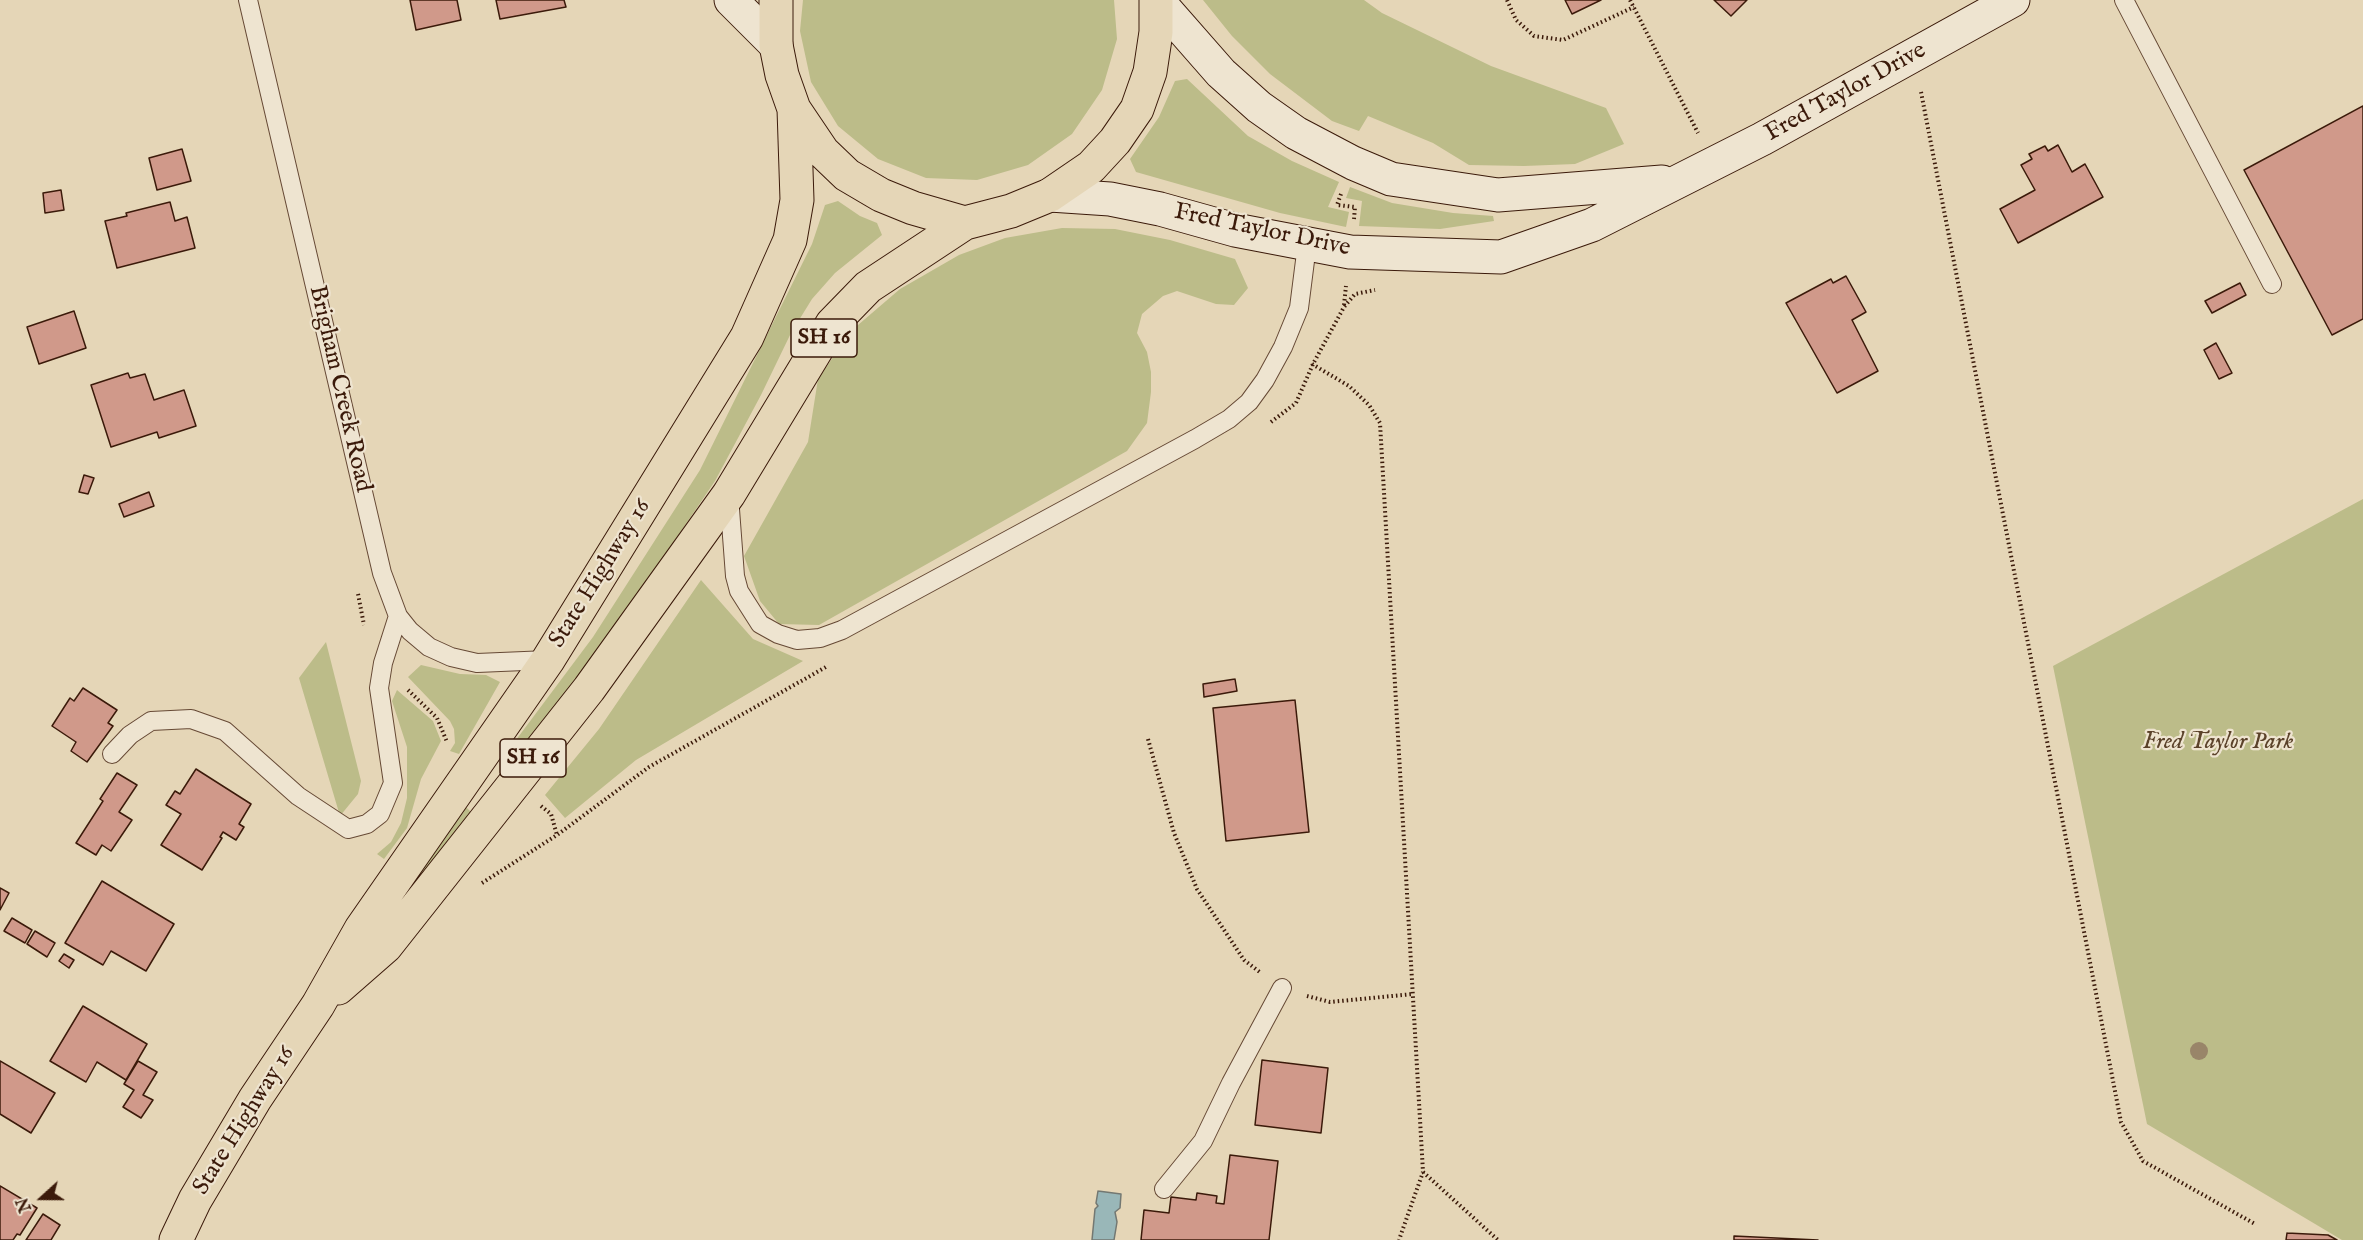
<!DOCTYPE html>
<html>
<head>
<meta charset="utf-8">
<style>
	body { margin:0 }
	#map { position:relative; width:2363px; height:1240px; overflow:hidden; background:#e5d6b7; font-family:"IM FELL English",serif }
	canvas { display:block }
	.north { position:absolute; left:12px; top:1168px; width:60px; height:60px; -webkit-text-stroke:4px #eee4d0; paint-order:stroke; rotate:249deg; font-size:16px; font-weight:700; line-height:24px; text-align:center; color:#3b1a0a }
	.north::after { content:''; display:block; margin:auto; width:21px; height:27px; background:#3b1a0a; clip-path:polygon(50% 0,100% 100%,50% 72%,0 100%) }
</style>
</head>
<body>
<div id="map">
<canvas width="2363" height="1240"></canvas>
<div class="north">N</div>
</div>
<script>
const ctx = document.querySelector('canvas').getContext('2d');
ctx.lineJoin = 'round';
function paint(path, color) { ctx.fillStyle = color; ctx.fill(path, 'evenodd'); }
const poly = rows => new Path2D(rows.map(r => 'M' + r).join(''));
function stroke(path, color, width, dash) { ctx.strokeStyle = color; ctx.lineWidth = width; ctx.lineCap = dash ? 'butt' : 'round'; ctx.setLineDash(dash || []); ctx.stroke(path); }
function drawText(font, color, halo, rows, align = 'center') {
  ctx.font = font + ' "IM FELL English",serif'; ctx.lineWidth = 4.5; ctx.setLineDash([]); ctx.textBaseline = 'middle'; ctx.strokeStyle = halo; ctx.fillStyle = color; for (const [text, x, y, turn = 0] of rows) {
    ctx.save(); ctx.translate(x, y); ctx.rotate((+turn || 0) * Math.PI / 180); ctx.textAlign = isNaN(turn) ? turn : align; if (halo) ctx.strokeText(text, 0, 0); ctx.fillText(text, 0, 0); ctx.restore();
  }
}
paint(poly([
	[803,0,1114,0,1117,39,1102,90,1072,134,1028,165,977,180,926,178,878,159,838,126,811,82,800,31],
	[1203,0,1364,0,1382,13,1491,66,1606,108,1624,144,1575,164,1524,166,1469,165,1433,143,1368,116,1359,131,1332,121,1270,74,1232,36],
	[1187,79,1248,136,1292,161,1339,182,1328,207,1349,212,1346,227,1280,213,1136,172,1130,159,1159,117,1175,81],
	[1350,187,1392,203,1453,213,1493,216,1494,221,1440,229,1359,226,1362,201,1346,198],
	[838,201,860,216,877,223,882,235,835,273,812,299,791,333,761,395,715,481,604,645,512,769,501,760,593,637,700,470,812,244,825,205],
	[1062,228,1115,229,1170,240,1235,259,1248,288,1234,305,1216,304,1177,291,1163,296,1142,314,1137,333,1147,352,1151,372,1151,392,1147,423,1127,451,819,625,779,624,760,601,744,556,808,442,818,379,851,331,900,289,959,255,1005,238],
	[2363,499,2363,1240,2342,1240,2147,1124,2053,666],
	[701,580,753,639,803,661,636,760,565,818,545,795,599,729],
	[326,642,361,781,358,794,340,816,299,678],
	[421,665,460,674,486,675,500,682,459,754,450,751,455,743,454,729,450,721,408,677],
	[397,690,433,721,441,741,421,779,407,828,384,859,377,854,391,842,401,823,407,798,407,747,392,701],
	[466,807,475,816,360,959]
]), '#bcbc89');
const water = poly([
	[1098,1191,1121,1194,1120,1208,1115,1212,1117,1222,1114,1240,1092,1240,1095,1209,1098,1206,1096,1203,1098,1191]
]);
paint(water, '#99b7b8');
stroke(water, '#737872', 1.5);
const building = poly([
	[410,0,457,0,461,20,416,30,410,0],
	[496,0,564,0,566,7,500,19,496,0],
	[1565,0,1601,0,1572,14,1565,0],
	[1714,0,1747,0,1731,16,1714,0],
	[2363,106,2363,319,2332,335,2244,170,2363,106],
	[2058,145,2072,172,2085,164,2103,197,2018,243,2000,209,2035,190,2021,165,2032,159,2029,154,2045,146,2048,151,2058,145],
	[182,149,191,181,157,190,149,158,182,149],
	[61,190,64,210,45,213,43,193,61,190],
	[170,202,175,221,187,217,195,248,117,268,105,221,127,216,126,213,170,202],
	[1846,276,1866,312,1852,320,1878,371,1837,393,1786,303,1831,279,1833,283,1846,276],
	[2240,283,2246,295,2212,313,2205,301,2240,283],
	[74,311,86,348,39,364,27,327,74,311],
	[2216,343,2232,373,2219,379,2204,350,2216,343],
	[128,373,130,378,145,374,154,400,184,390,196,426,159,438,157,432,111,447,91,385,128,373],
	[84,475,94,478,88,494,79,492,84,475],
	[149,492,154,506,124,517,119,504,149,492],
	[1235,679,1237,691,1204,697,1203,684,1235,679],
	[83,688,117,710,108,723,113,726,87,762,71,751,76,742,52,726,70,698,74,701,83,688],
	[1295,700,1309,832,1226,841,1213,708,1295,700],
	[196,769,251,804,239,824,244,827,236,840,223,832,220,837,222,838,202,870,161,845,181,814,166,805,175,791,180,794,196,769],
	[117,773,137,785,119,812,132,820,111,851,102,845,96,855,76,843,103,801,100,799,117,773],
	[102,881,174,924,146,971,111,951,103,965,65,943,102,881],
	[0,888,9,893,0,910,0,888],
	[12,918,32,930,25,943,4,931,12,918],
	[35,931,55,943,47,957,27,944,35,931],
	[64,954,74,960,69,968,59,961,64,954],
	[83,1006,147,1044,126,1080,97,1062,86,1082,50,1061,83,1006],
	[1262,1060,1328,1068,1321,1133,1255,1125,1262,1060],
	[0,1061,55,1093,31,1133,0,1114,0,1061],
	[138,1061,157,1072,143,1095,153,1100,141,1118,123,1107,134,1090,124,1084,138,1061],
	[1230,1155,1278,1161,1269,1240,1141,1240,1144,1210,1169,1213,1171,1197,1196,1200,1197,1193,1217,1196,1216,1203,1224,1204,1230,1155],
	[0,1186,37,1208,20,1235,17,1234,13,1240,0,1240,0,1186],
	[43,1214,60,1225,51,1240,26,1240,43,1214],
	[2287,1233,2328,1235,2337,1240,2286,1240,2287,1233],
	[1734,1236,1818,1240,1734,1240,1734,1236]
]);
paint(building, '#d0998a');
stroke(building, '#3b1a0a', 1.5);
const service = poly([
	[248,0,382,573,398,616,410,631,429,647,451,657,477,663,548,660],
	[2124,0,2272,284],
	[729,496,735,576,739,591,760,624,778,634,797,640,820,638,842,630,1195,439,1229,419,1249,402,1265,380,1283,347,1299,308,1307,245],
	[112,754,130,735,151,721,191,719,225,731,298,796,348,829,367,824,380,814,393,783,379,688,383,663,398,616],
	[1164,1189,1203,1141,1231,1083,1282,988]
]);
const secondary = poly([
	[731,0,776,45],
	[1157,0,1221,73,1259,107,1296,133,1353,163,1391,179,1498,195,1662,182],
	[1050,195,1110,199,1160,209,1235,230,1350,252,1501,257,1592,225,1762,139,2013,0]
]);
const primary = poly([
	[776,0,776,45,782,75,794,109,823,152,847,175,881,195,913,208,965,223,1011,211,1050,195,1091,167,1115,141,1137,109,1150,72,1156,32,1156,0],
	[338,988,386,946,589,689,729,494,832,324,868,287,965,223],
	[176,1240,195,1200,255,1099,318,1005,361,929,548,660,747,337,790,240,797,200,794,109]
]);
stroke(service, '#664935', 20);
stroke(secondary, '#3b1a0a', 35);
stroke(primary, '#3b1a0a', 35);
stroke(poly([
	[1507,0,1516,20,1534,36,1563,40,1634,7],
	[1630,0,1698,133],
	[1921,92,2121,1122,2143,1161,2255,1224],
	[1341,194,1337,205,1355,207,1354,219],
	[1344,305,1346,286],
	[1312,364,1349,386,1369,405,1380,423,1423,1172,1399,1240],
	[1271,422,1296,403,1313,364,1344,307,1355,294,1375,290],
	[358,594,364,625],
	[408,690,437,718,447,742],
	[1148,739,1174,833,1197,889,1244,960,1261,973],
	[541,806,551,814,557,835],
	[482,883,557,835,649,767,826,667],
	[1307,996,1330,1002,1413,994],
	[1423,1172,1498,1240]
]), '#3b1a0a', 4, [1.5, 3]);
stroke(service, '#eee4d0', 18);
stroke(secondary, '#eee4d0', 33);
stroke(primary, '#e5d6b7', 33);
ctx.fillStyle = '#998569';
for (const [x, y] of [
	[2199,1051]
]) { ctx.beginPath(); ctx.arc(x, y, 9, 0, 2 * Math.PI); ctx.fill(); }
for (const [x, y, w] of [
	[824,338,66],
	[533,758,66]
]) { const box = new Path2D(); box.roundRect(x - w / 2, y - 19, w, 38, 4.5); ctx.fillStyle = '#eee4d0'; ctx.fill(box); stroke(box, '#3b1a0a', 1.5); }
drawText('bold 22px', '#3b1a0a', null, [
	["SH 16",824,338],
	["SH 16",533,758]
]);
drawText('24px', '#3b1a0a', '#eee4d0', [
	["Fred Taylor Drive",1846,93,-29],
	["Fred Taylor Drive",1262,231,12],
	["Brigham Creek Road",339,389,77],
	["State Highway 16",601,574,-58],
	["State Highway 16",245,1121,-58]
]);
drawText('italic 24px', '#5b422a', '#eee4d0', [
	["Fred Taylor Park",2218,743]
]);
</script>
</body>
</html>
